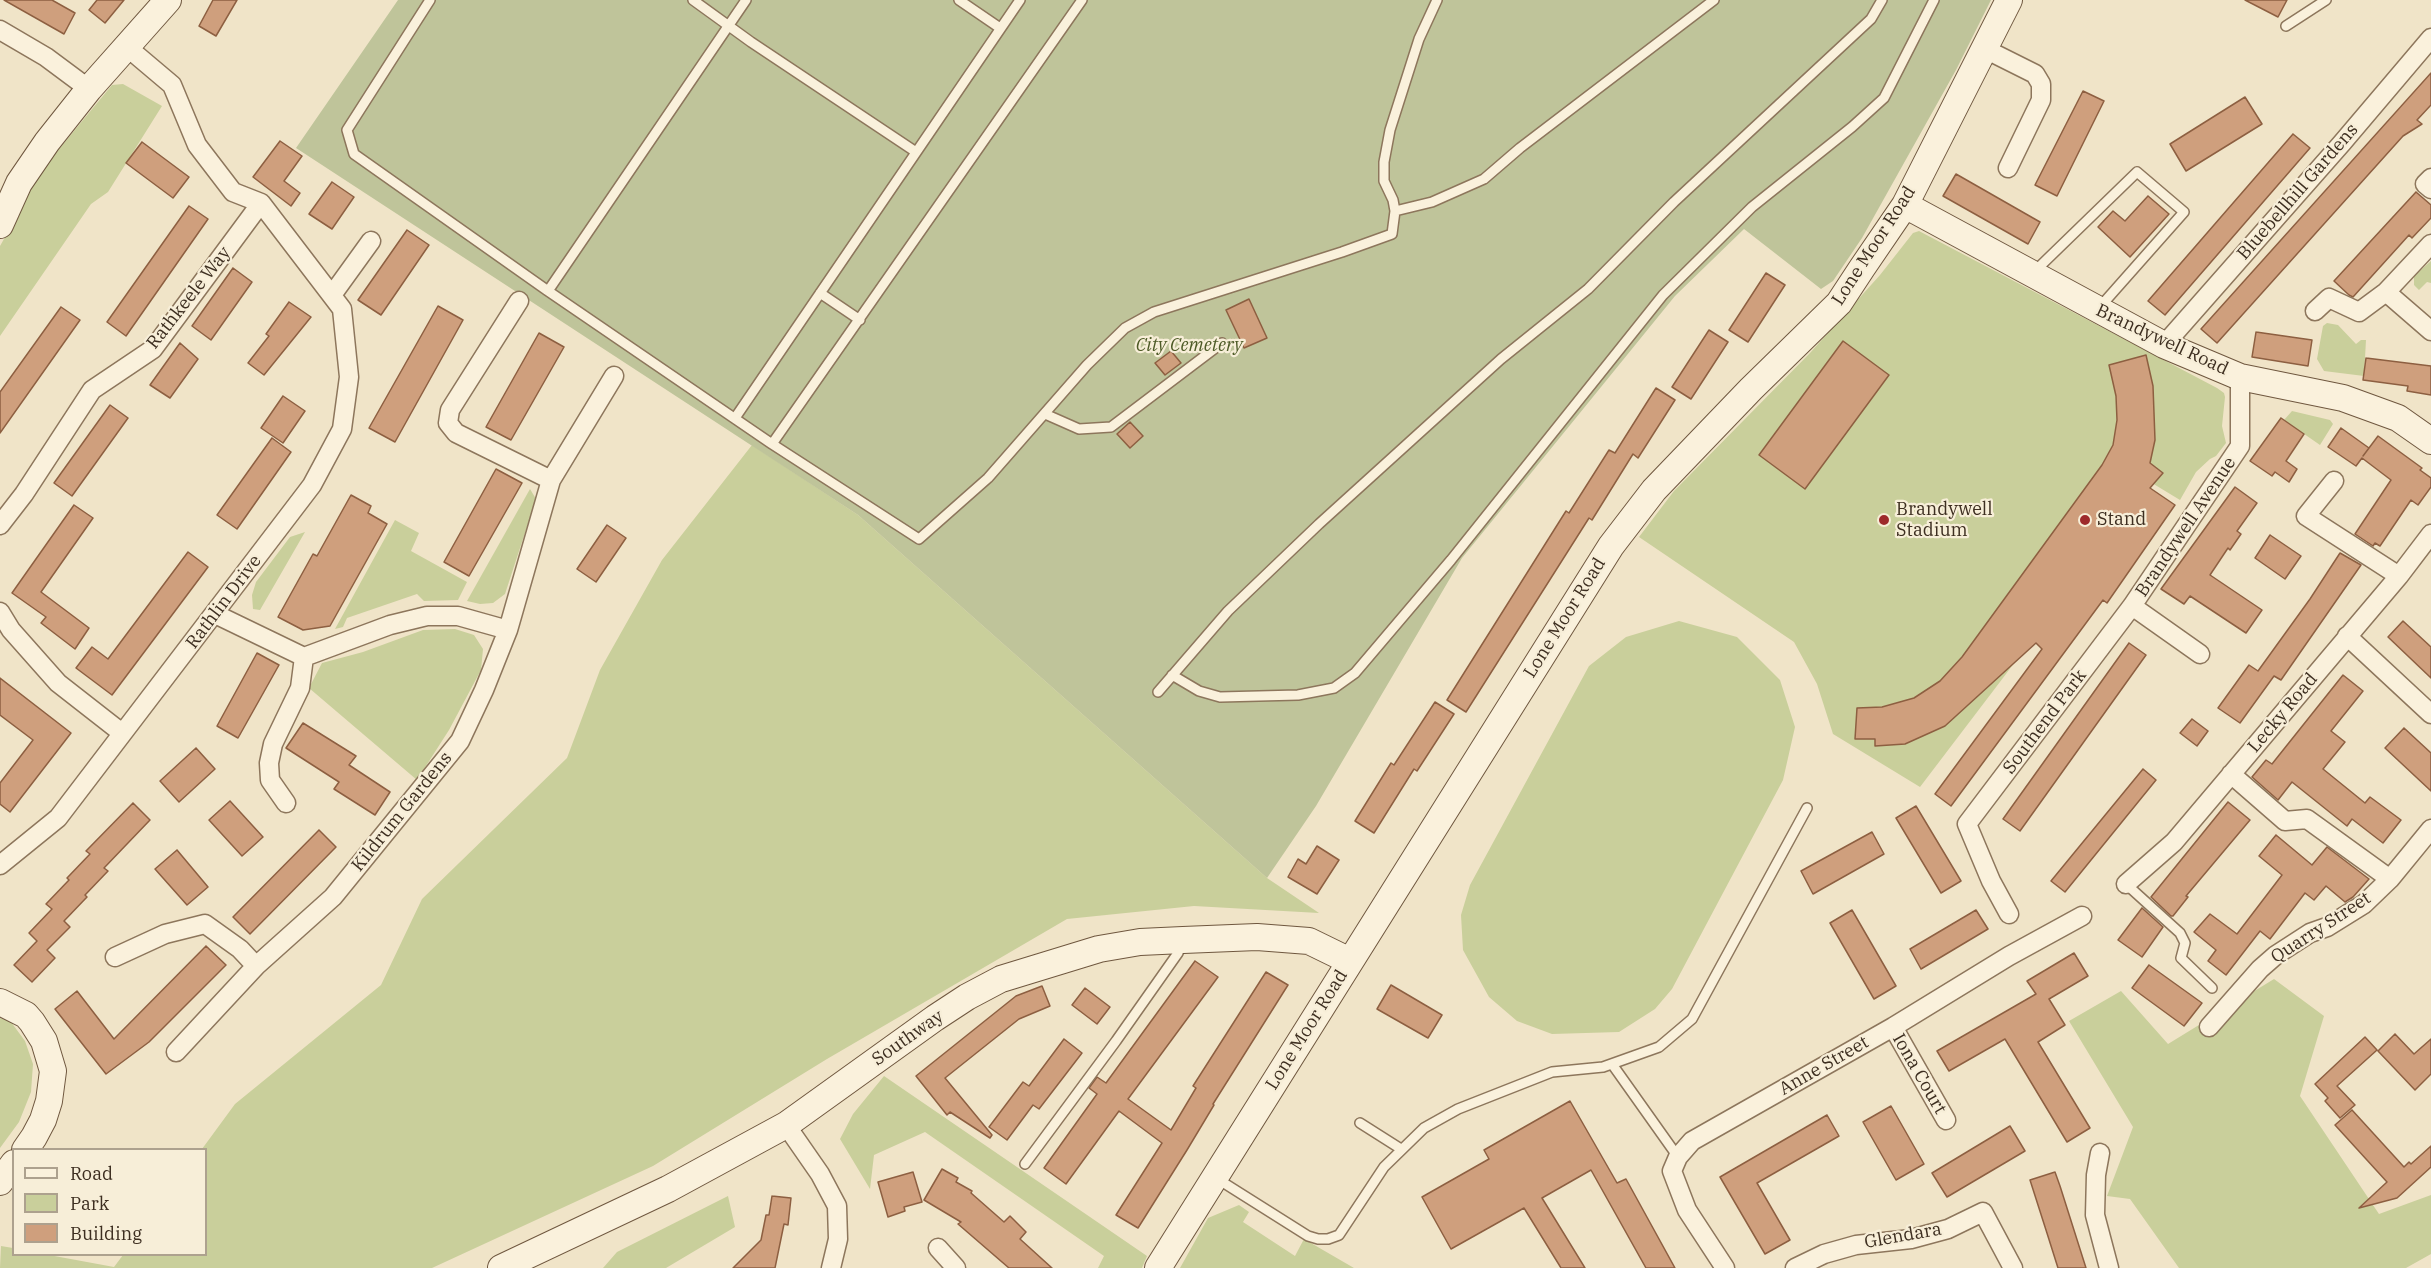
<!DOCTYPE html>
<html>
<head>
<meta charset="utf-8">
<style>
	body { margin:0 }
	#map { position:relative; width:2431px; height:1268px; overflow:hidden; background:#f0e4c8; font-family:"IBM Plex Serif",serif }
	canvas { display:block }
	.legend { position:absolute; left:12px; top:1148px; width:195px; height:108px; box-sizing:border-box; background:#f7eed8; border:2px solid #ada18e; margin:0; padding:8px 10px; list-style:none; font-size:18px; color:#3d2e20 }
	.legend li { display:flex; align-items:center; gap:12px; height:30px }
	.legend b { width:30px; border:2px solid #ada18e }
</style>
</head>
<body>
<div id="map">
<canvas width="2431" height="1268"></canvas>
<ul class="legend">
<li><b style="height:8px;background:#faf1dc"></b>Road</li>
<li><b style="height:16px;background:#c9cf9b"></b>Park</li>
<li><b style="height:16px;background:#cf9f7d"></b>Building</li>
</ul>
</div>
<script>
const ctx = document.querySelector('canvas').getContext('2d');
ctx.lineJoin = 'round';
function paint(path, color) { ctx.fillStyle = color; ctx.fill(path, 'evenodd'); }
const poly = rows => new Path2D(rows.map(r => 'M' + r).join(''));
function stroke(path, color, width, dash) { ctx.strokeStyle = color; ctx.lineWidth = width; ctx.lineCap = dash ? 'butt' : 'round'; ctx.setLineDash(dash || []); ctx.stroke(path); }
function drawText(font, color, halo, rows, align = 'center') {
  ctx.font = font + ' "IBM Plex Serif",serif'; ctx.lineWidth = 4.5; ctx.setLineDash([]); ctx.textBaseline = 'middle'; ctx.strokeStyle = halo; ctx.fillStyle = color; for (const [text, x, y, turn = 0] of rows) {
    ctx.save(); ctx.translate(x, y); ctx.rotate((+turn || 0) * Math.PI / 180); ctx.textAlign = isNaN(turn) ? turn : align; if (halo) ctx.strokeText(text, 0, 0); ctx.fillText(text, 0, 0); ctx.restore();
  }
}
paint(poly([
	[123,84,162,106,108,192,91,204,0,336,0,246,4,239,40,172,112,85],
	[1919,231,2217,388,2224,393,2225,397,2222,426,2226,443,2216,456,2210,459,2196,472,2180,500,2147,480,2006,674,1920,787,1833,734,1817,684,1794,642,1639,537,1674,491,1810,353,1880,275,1913,233],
	[2431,261,2431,283,2427,282,2419,290,2414,285,2414,276],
	[2327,323,2338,325,2356,344,2361,340,2366,340,2364,376,2324,371,2317,359,2323,326],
	[2292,411,2330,420,2333,424,2320,445,2284,420],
	[752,445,858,515,1267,878,1319,913,1194,906,1067,919,827,1059,653,1166,432,1268,0,1268,1,1246,13,1248,14,1254,49,1255,114,1267,123,1255,206,1254,206,1150,202,1149,235,1104,381,985,422,899,567,758,600,670,662,560],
	[530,489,536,499,505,594,493,603,480,604,467,601],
	[395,520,419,533,411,551,467,582,458,600,424,601,417,594,347,618,343,627,335,629],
	[305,532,260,610,253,609,252,595,256,582,290,537],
	[1679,621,1737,637,1780,680,1795,727,1783,780,1672,989,1655,1009,1619,1032,1552,1034,1517,1021,1489,997,1463,950,1461,915,1470,885,1589,666,1626,637],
	[455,629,474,635,483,649,481,670,449,730,417,780,309,688,322,663,363,652,423,630],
	[2274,979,2324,1016,2300,1096,2379,1214,2431,1195,2431,1254,2406,1268,2179,1268,2130,1199,2107,1196,2133,1127,2069,1021,2121,991,2168,1044],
	[0,1018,11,1022,25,1041,33,1064,31,1092,19,1122,0,1148],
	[884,1076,1147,1256,1142,1268,1098,1268,1104,1256,925,1132,874,1155,870,1189,840,1139,853,1114],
	[728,1196,735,1227,666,1268,603,1268,617,1252],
	[1239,1205,1249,1212,1243,1222,1295,1256,1304,1239,1354,1268,1180,1268,1208,1218]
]), '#c9cf9b');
paint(poly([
	[398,0,1991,0,1956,70,1862,238,1833,281,1821,289,1744,229,1675,296,1462,558,1316,806,1267,878,858,515,296,148]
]), '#bfc49a');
const building = poly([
	[4,0,52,0,75,13,64,34,4,0],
	[97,0,124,0,105,23,89,10,97,0],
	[213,0,237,0,216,36,199,26,213,0],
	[2245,0,2287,0,2278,17,2245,0],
	[2431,73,2431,105,2417,120,2422,124,2403,136,2217,343,2201,329,2431,73],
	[2083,91,2104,101,2057,196,2035,185,2083,91],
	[2245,97,2262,124,2186,171,2170,144,2245,97],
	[2293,134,2310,148,2165,315,2148,301,2293,134],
	[280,141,302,156,284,181,300,193,291,206,253,177,280,141],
	[142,142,189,177,173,198,126,163,142,142],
	[1956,174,2040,222,2028,244,1943,196,1956,174],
	[332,182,354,197,332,229,309,214,332,182],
	[2416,192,2431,205,2431,218,2412,238,2409,235,2353,297,2349,295,2334,281,2416,192],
	[2148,196,2169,214,2130,257,2098,227,2113,211,2125,221,2148,196],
	[189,206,208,219,126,336,107,322,189,206],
	[407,230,429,245,381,315,358,300,407,230],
	[233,268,252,282,211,340,192,326,233,268],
	[1766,273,1785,285,1748,342,1729,330,1766,273],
	[1249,299,1267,338,1244,348,1226,310,1249,299],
	[289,302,311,317,264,375,248,363,269,336,266,334,289,302],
	[438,306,463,320,395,442,369,428,438,306],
	[61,307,80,320,0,433,0,392,61,307],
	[1709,330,1728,342,1691,399,1672,387,1709,330],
	[2256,332,2312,340,2308,366,2252,357,2256,332],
	[539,333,564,347,511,440,486,427,539,333],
	[1843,341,1889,375,1805,489,1759,455,1843,341],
	[180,343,198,359,170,398,150,385,180,343],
	[1171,351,1181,363,1165,375,1155,363,1171,351],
	[2146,355,2153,386,2155,440,2150,463,2163,473,2150,488,2175,505,2107,603,2103,600,1951,806,1935,794,2042,649,2036,643,1945,726,1905,744,1875,746,1875,739,1855,739,1857,708,1882,707,1914,698,1940,681,1962,657,2102,465,2113,445,2117,420,2116,396,2109,365,2146,355],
	[2366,358,2431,366,2431,395,2407,391,2408,386,2363,380,2366,358],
	[1656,388,1675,400,1638,458,1633,454,1592,520,1589,518,1466,712,1447,700,1566,511,1569,513,1609,450,1615,453,1656,388],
	[283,396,305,411,283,443,261,428,283,396],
	[110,405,128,418,72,496,54,483,110,405],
	[2281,418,2304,434,2286,461,2297,469,2289,482,2275,472,2272,476,2250,461,2281,418],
	[1130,422,1143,436,1130,448,1117,434,1130,422],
	[2341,428,2369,448,2363,456,2378,436,2422,468,2420,470,2431,478,2431,487,2418,505,2411,500,2380,546,2375,543,2373,546,2355,534,2391,480,2362,458,2356,466,2328,447,2341,428],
	[272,438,291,452,237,529,217,515,272,438],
	[496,469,522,483,469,576,444,562,496,469],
	[2235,487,2257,503,2237,531,2241,534,2230,550,2228,548,2210,575,2262,610,2246,633,2190,596,2184,604,2161,589,2235,487],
	[351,495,371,506,368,513,387,524,330,626,303,630,278,617,313,554,317,556,351,495],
	[74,505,93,518,41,592,89,628,75,649,41,623,46,617,12,593,74,505],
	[607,525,626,538,596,582,577,569,607,525],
	[2270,535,2301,556,2285,579,2255,558,2270,535],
	[188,552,208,567,112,695,76,668,92,647,108,659,188,552],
	[2340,553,2361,565,2281,680,2274,676,2240,723,2218,708,2249,665,2258,671,2310,599,2340,553],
	[2403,621,2431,647,2431,678,2388,637,2403,621],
	[2129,643,2146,655,2020,831,2003,819,2129,643],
	[257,653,279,665,238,738,217,726,257,653],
	[2343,675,2363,691,2331,731,2345,742,2323,769,2365,803,2370,797,2401,820,2383,843,2352,819,2347,826,2292,782,2278,800,2252,777,2266,760,2272,764,2343,675],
	[0,678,71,733,10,812,0,804,0,783,33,740,0,715,0,678],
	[1435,702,1454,714,1417,771,1414,769,1374,833,1355,821,1391,763,1394,765,1435,702],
	[2192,719,2208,731,2197,746,2180,733,2192,719],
	[303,723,356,756,349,765,390,792,375,815,334,789,339,782,286,748,303,723],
	[2404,728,2431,753,2431,791,2385,748,2404,728],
	[196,748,215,769,179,802,160,781,196,748],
	[2143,769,2156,780,2065,892,2051,881,2143,769],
	[230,801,263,837,242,856,209,820,230,801],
	[2228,802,2250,820,2186,896,2188,897,2173,916,2171,916,2151,897,2228,802],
	[133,803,150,820,104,868,108,871,85,895,87,897,64,921,70,927,47,950,55,958,32,982,14,965,37,941,29,933,52,909,46,904,69,880,67,878,90,854,86,851,133,803],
	[1916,806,1961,881,1941,893,1896,818,1916,806],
	[319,830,336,847,250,934,233,917,319,830],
	[1872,832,1884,854,1813,894,1801,871,1872,832],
	[2276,835,2312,865,2327,847,2369,879,2353,897,2345,902,2326,886,2314,900,2305,893,2270,939,2260,931,2226,975,2208,961,2216,950,2194,932,2210,914,2237,934,2282,875,2259,856,2276,835],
	[1317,846,1339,860,1317,894,1288,877,1298,859,1306,864,1317,846],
	[177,850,208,887,187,905,155,869,177,850],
	[2142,908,2163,927,2142,957,2118,940,2142,908],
	[1852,910,1896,986,1874,999,1830,923,1852,910],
	[1976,910,1988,929,1921,969,1910,949,1976,910],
	[206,946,226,965,149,1042,106,1074,55,1009,77,991,114,1039,206,946],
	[2074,953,2088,976,2049,999,2065,1025,2038,1042,2090,1128,2067,1142,2005,1039,1949,1071,1937,1051,2036,994,2027,981,2074,953],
	[1195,961,1218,977,1128,1099,1171,1130,1196,1088,1193,1086,1266,972,1288,985,1213,1104,1214,1105,1187,1150,1138,1228,1116,1215,1162,1143,1119,1111,1066,1184,1044,1168,1097,1094,1089,1088,1097,1077,1106,1083,1195,961],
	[2149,965,2202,1003,2184,1026,2132,988,2149,965],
	[1391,985,1442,1015,1428,1038,1377,1009,1391,985],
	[1042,986,1050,1006,1019,1019,945,1078,992,1135,990,1138,950,1112,947,1115,916,1076,1016,996,1042,986],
	[1085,988,1110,1007,1097,1024,1072,1005,1085,988],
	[2395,1034,2414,1054,2431,1039,2431,1074,2415,1090,2378,1051,2395,1034],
	[2365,1037,2377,1050,2337,1086,2355,1105,2340,1118,2325,1101,2328,1098,2315,1084,2365,1037],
	[1064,1039,1082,1053,1039,1109,1033,1105,1007,1140,989,1127,1023,1082,1029,1086,1064,1039],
	[1570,1101,1617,1183,1626,1179,1675,1268,1646,1268,1591,1170,1542,1198,1585,1268,1561,1268,1524,1208,1451,1249,1422,1197,1489,1159,1484,1150,1570,1101],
	[1891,1106,1924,1164,1896,1180,1863,1122,1891,1106],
	[2352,1110,2404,1167,2409,1162,2411,1164,2431,1146,2431,1167,2397,1198,2359,1208,2387,1182,2335,1125,2352,1110],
	[1827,1115,1839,1136,1757,1183,1790,1240,1765,1254,1720,1177,1827,1115],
	[2010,1126,2025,1151,1947,1197,1932,1173,2010,1126],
	[942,1169,958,1178,956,1182,972,1191,971,1193,1004,1222,1010,1216,1026,1232,1020,1239,1052,1268,1009,1268,958,1224,961,1222,924,1200,942,1169],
	[913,1172,922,1202,904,1207,905,1211,888,1217,878,1182,913,1172],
	[2055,1172,2060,1186,2086,1268,2058,1268,2046,1230,2030,1180,2055,1172],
	[772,1196,791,1198,788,1225,784,1224,775,1268,733,1268,761,1240,766,1215,769,1215,772,1196]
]);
paint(building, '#cf9f7d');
stroke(building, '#8d5f41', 1.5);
const lane = poly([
	[430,0,347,130,354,154,548,291],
	[693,0,751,42,916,152],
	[746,0,548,291,772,444,1082,0],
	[959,0,1000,28],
	[1437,0,1419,39,1390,130,1384,162,1384,181,1393,200,1395,211,1432,202,1484,179,1520,148,1714,0],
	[2286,26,2326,0],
	[2035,271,2137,172,2184,212,2099,308],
	[820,293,860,320],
	[1045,414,1079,429,1111,427,1222,343],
	[735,418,1020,0],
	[772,444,919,539,988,478,1087,365,1125,328,1154,312,1342,252,1392,234,1395,211],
	[1172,675,1199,691,1220,697,1298,695,1334,688,1355,673,1451,560,1663,295,1752,207,1852,127,1884,98,1934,0],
	[1158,692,1228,611,1319,524,1501,359,1588,289,1674,202,1871,19,1882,0],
	[2126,884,2180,933,2185,943,2181,958,2212,988],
	[1612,1064,1678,1157],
	[1360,1123,1401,1149],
	[1025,1164,1116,1041,1178,953,1182,942],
	[1216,1178,1308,1236,1318,1239,1328,1239,1339,1235,1384,1167,1424,1128,1458,1109,1552,1072,1603,1067,1659,1047,1692,1019,1807,808]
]);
const street = poly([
	[0,30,46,57,89,89],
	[1985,49,2035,74,2041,84,2041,100,2008,168],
	[2431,178,2425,184,2431,189],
	[2386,292,2431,331],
	[332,295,371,241],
	[519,301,450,410,448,423,456,433,551,480],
	[2315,311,2329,298,2359,312,2386,292,2431,244],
	[2164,345,2342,143,2431,38],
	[2334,481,2306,516,2399,576],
	[0,525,24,494,92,390,153,349,261,203],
	[2132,606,2200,654],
	[0,612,11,630,58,683,122,733],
	[215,614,304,657],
	[2347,636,2431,714],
	[2231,774,2285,821,2307,819,2390,879],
	[286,803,270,780,269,763,273,744,300,688,304,657,390,625,427,616,458,616,508,630],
	[0,865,58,818,312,485,342,429,349,377,342,309,261,203,233,192,197,145,172,85,127,47],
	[2126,884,2174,842,2399,576,2431,534],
	[2009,914,1991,881,1967,824,2132,606,2240,446,2240,377],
	[115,957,165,934,205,924,240,949,256,966],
	[1893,1027,1946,1120],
	[2209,1027,2260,969,2276,955,2310,933,2327,927,2364,904,2390,879,2431,829],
	[176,1052,256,966,333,897,460,741,484,690,508,630,551,480,614,376],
	[786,1125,820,1174,837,1206,838,1239,831,1268],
	[2100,1153,2096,1175,2095,1215,2109,1268],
	[938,1248,956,1268],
	[1725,1268,1687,1210,1672,1171,1678,1157,1692,1141,1893,1027,2009,956,2082,916],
	[1795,1268,1824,1254,1856,1245,1911,1239,1948,1229,1983,1212,2013,1268]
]);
const secondary = poly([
	[1905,205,2164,345,2240,377,2343,398,2398,418,2431,441],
	[0,225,19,183,47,142,89,89,168,0],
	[0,1002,26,1015,32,1022,44,1041,53,1071,49,1101,43,1120,34,1137,25,1150],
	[0,1182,14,1163],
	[501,1268,668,1189,786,1125,935,1018,967,997,1001,979,1099,949,1140,942,1183,940,1257,937,1309,941,1350,961],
	[1158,1268,1611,546,1654,490,1751,389,1839,303,1862,268,1905,205,2009,0]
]);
stroke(lane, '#8d765c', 12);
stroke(street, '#8d765c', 21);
stroke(secondary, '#6f573f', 28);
stroke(lane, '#faf1dc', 9);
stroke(street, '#faf1dc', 18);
stroke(secondary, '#faf1dc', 26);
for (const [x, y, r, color] of [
	[1884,520,6,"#9e2a2b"],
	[2085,520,6,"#9e2a2b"]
]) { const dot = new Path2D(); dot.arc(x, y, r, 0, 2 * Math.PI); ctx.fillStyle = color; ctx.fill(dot); stroke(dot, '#f7eed8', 2); }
drawText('18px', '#3d2e20', '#f7eed8', [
	["Bluebellhill Gardens",2298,192,-49],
	["Lone Moor Road",1874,246,-57],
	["Rathkeele Way",189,298,-52],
	["Brandywell Road",2162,340,25],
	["Brandywell Avenue",2186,527,-56],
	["Rathlin Drive",224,602,-53],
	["Lone Moor Road",1565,618,-58],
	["Lecky Road",2283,713,-50],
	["Southend Park",2045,722,-53],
	["Kildrum Gardens",402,812,-51],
	["Quarry Street",2321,928,-33],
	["Lone Moor Road",1307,1030,-58],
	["Southway",908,1038,-35],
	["Anne Street",1824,1066,-30],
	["Iona Court",1919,1074,60],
	["Glendara",1903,1236,-10]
]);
drawText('italic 18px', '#4d5a26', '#f7eed8', [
	["City Cemetery",1189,346]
]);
drawText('18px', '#3d2e20', '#f7eed8', [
	["Brandywell",1896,510],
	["Stadium",1896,531],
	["Stand",2097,520]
], 'left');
</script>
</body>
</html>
